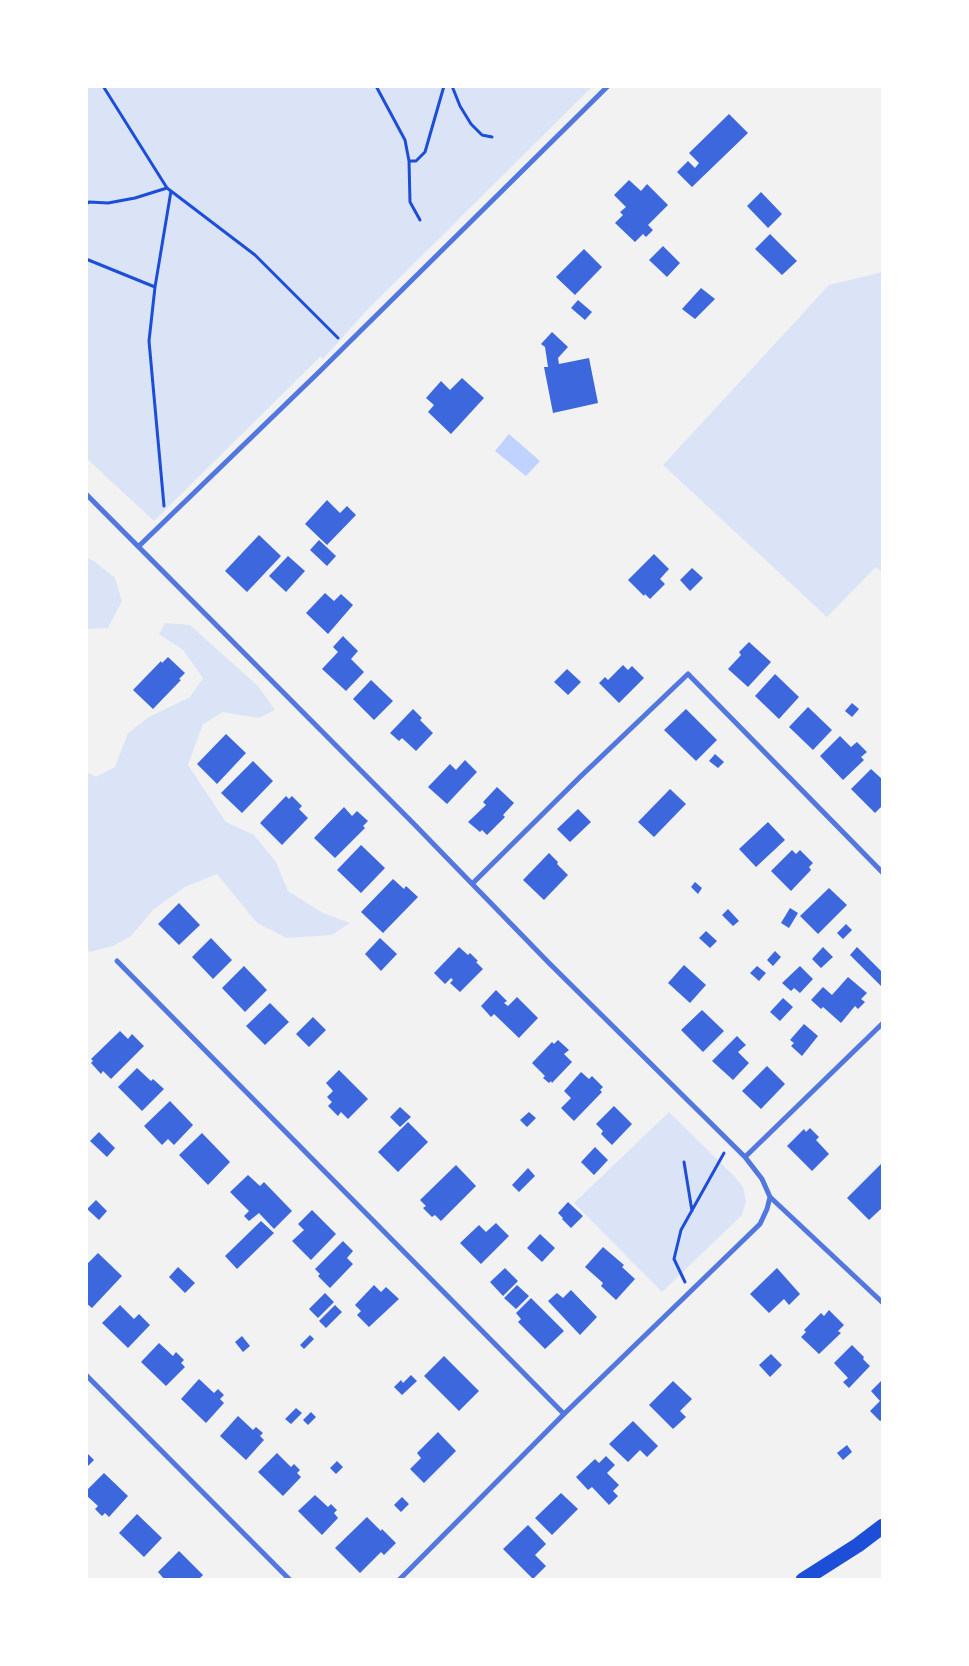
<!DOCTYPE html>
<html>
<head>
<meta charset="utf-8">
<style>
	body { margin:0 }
	#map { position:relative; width:969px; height:1666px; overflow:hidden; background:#f2f2f2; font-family:Barlow,sans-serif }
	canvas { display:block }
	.frame { position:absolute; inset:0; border:88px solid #fff; pointer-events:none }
</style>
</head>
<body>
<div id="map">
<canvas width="969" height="1666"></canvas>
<div class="frame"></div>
</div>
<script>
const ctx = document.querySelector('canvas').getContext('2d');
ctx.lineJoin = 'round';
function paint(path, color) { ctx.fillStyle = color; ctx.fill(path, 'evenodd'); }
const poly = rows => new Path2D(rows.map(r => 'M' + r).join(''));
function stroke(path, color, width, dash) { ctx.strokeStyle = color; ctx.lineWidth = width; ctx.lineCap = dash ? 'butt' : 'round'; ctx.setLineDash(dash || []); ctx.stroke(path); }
paint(poly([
	[86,86,593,86,369,308,323,359,321,356,154,521,86,458],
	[883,272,883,573,876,567,827,617,663,465,829,285],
	[86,557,94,561,115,578,122,601,108,628,86,629],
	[165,623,190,625,258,686,275,710,259,718,223,712,203,724,188,765,226,822,254,835,276,862,288,891,323,913,350,923,332,935,287,938,257,923,217,874,185,887,154,909,131,936,113,946,90,952,86,950,86,772,96,777,115,767,128,733,149,717,190,697,203,678,183,650,159,634],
	[669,1112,734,1176,743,1187,746,1201,742,1215,662,1292,574,1203]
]), '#dbe4f7');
paint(poly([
	[509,434,540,461,526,476,495,451]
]), '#bfd3fe');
paint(poly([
	[729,114,748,133,692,187,677,172,688,161,695,168,699,163,689,153],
	[629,180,641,191,647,184,668,205,648,225,653,230,646,237,643,234,635,242,615,223,623,215,620,212,626,207,614,195],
	[761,192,782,214,768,228,747,206],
	[770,234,797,261,782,275,755,249],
	[663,246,680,263,667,277,649,260],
	[584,249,602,267,575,295,556,277],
	[701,288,715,299,695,319,682,309],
	[578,300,592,312,585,320,571,308],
	[552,332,568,347,558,358,559,364,589,358,598,403,553,413,544,367,548,367,545,347,541,344],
	[462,378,484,398,451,434,428,412,434,405,426,398,441,381,450,390],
	[327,500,340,513,347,506,356,515,327,545,305,524],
	[259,535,281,556,247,592,225,571],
	[319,540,336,556,327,566,310,550],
	[654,554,669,569,660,579,665,584,650,599,645,594,644,596,628,580],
	[288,556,305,571,286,592,269,576],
	[692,568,703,578,690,591,680,580],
	[325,593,334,601,341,594,353,605,328,634,306,613],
	[343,636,358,651,351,659,364,672,346,691,322,669,338,652,333,647],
	[749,642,771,662,748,687,728,669,741,655,739,652],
	[168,657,185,673,179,679,181,680,153,709,133,690,161,661,162,663],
	[623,665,628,670,632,666,644,678,619,703,599,683,605,677,608,680],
	[567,669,581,682,568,695,554,682],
	[775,674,799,697,779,719,755,696],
	[371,680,393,701,374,720,353,699],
	[852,703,859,709,852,717,845,711],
	[808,707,832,730,813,750,789,727],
	[413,709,422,718,420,720,433,733,416,751,402,738,399,741,390,733],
	[686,709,717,740,696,761,664,730],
	[226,734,246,753,217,784,197,764],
	[840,736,851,747,857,742,867,752,861,757,864,760,843,780,820,756],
	[715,754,724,762,718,768,709,761],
	[465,760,477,772,447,804,428,787,450,764,456,770],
	[253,761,273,781,242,813,221,793],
	[871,769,883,780,883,805,875,813,851,789],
	[497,787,514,803,503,815,505,817,487,835,482,830,480,832,468,822,486,805,483,802],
	[670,789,686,804,654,837,638,822],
	[286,796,289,799,292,796,302,806,299,809,308,818,282,845,260,823],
	[344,807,352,816,357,811,368,821,363,826,365,828,335,858,314,838],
	[578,809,591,822,570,842,557,829],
	[768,822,785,840,756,867,739,849],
	[361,845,385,868,361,893,337,870],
	[792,850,796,854,800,850,813,863,809,867,811,870,791,891,771,871],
	[549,853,558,862,557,864,568,875,544,900,523,880],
	[393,879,404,889,406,886,418,897,383,933,361,912],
	[695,882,702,888,698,894,691,887],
	[829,888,847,905,818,934,800,916],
	[179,903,200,925,179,945,158,924],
	[790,908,798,913,789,928,781,923],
	[728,909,739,921,733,926,722,915],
	[846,924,852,930,843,939,837,933],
	[706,931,717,941,710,948,699,938],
	[211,938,232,960,213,979,192,957],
	[380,938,397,954,381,971,365,954],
	[459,947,468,955,470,953,478,961,476,962,483,969,460,992,450,983,453,980,451,978,445,984,434,973],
	[823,947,833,957,821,968,812,959],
	[857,947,883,973,883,985,881,986,850,955],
	[775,951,781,957,773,966,767,960],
	[684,965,706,985,690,1003,668,983],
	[244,966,267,990,245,1012,222,988],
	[757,966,766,973,759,981,750,973],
	[800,966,813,979,800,993,794,988,791,991,782,983],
	[848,977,867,993,861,999,865,1002,858,1009,855,1006,841,1023,823,1007,821,1009,811,1000,823,987,832,995],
	[496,990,507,1001,504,1003,508,1006,517,997,538,1018,519,1038,494,1014,491,1017,481,1006],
	[783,998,793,1007,780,1021,770,1012],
	[270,1003,289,1022,265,1045,246,1026],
	[702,1010,724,1031,703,1052,681,1030],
	[313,1017,326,1030,309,1047,296,1034],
	[804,1024,818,1036,802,1056,791,1046,794,1043,790,1040],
	[120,1031,128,1039,132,1034,144,1046,111,1079,103,1071,101,1074,91,1063,93,1061,91,1059],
	[737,1036,746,1045,738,1052,749,1063,733,1080,712,1061],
	[558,1040,569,1050,564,1054,572,1062,552,1083,551,1081,549,1083,543,1078,545,1076,532,1063,552,1042,554,1044],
	[767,1066,785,1084,761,1109,742,1091],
	[137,1068,151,1081,153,1079,164,1089,142,1111,118,1087],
	[339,1070,368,1099,348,1119,341,1112,338,1116,328,1106,332,1102,327,1097,333,1091,326,1083],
	[581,1072,589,1079,592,1076,603,1087,600,1090,602,1092,574,1121,561,1108,571,1098,564,1091],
	[170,1101,193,1125,174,1145,168,1139,162,1145,144,1126],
	[614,1106,632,1124,612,1145,601,1134,603,1131,596,1124],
	[400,1107,411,1117,400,1127,390,1117],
	[529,1112,536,1118,527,1127,520,1120],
	[408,1122,428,1142,398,1172,378,1152],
	[810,1128,819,1137,816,1140,829,1154,812,1171,787,1146,804,1129,806,1132],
	[99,1132,115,1148,107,1157,90,1141],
	[202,1133,230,1162,208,1185,179,1155],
	[595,1147,608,1160,594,1175,581,1162],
	[883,1162,883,1207,869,1220,847,1198],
	[456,1165,476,1186,441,1221,435,1215,432,1217,423,1208,426,1206,420,1200],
	[528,1168,535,1176,519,1192,512,1185],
	[248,1175,260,1186,264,1182,292,1211,274,1229,259,1213,249,1221,244,1216,249,1211,230,1192],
	[96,1200,107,1211,99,1220,87,1209],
	[568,1202,583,1216,571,1228,562,1219,563,1218,558,1213],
	[312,1210,336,1234,311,1260,292,1241,304,1230,298,1224],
	[261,1221,274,1233,237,1269,225,1256],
	[496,1223,509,1236,481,1264,460,1243,479,1225,486,1232],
	[540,1234,555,1248,542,1262,527,1248],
	[343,1241,353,1251,347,1258,353,1264,330,1288,318,1276,320,1274,315,1269],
	[603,1247,624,1265,622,1267,635,1279,616,1300,601,1286,603,1283,585,1267],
	[98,1253,122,1276,92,1308,86,1303,86,1265],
	[178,1267,195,1283,185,1293,169,1277],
	[505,1268,518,1281,503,1296,490,1282],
	[777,1268,800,1294,789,1305,784,1299,769,1313,750,1294],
	[374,1285,381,1292,386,1287,399,1299,369,1327,357,1315,361,1311,355,1305],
	[517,1285,529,1296,516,1309,504,1298],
	[571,1290,597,1317,580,1335,548,1301,557,1293,563,1298],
	[325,1293,334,1302,318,1318,309,1309],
	[531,1298,564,1331,545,1349,518,1322,521,1319,516,1313],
	[120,1305,134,1319,139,1314,150,1325,128,1348,102,1323],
	[335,1305,342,1312,326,1328,319,1321],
	[829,1310,844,1325,838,1331,841,1333,819,1354,801,1337,806,1332,804,1330,821,1313,824,1316],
	[310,1335,314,1339,304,1349,300,1345],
	[242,1336,250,1346,243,1352,235,1342],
	[159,1343,173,1356,176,1352,184,1360,181,1363,185,1367,166,1386,141,1362],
	[852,1345,864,1357,863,1359,870,1366,849,1388,843,1382,848,1378,834,1363],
	[771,1354,782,1365,770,1377,759,1365],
	[444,1356,479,1391,459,1411,424,1376],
	[411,1375,417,1381,402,1395,394,1387,401,1380,403,1383],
	[199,1379,214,1393,218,1389,224,1395,220,1399,224,1403,206,1423,181,1399],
	[883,1379,883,1419,880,1421,870,1411,880,1401,871,1391],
	[673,1381,692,1399,680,1411,686,1417,673,1429,649,1405],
	[296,1408,302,1413,291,1424,285,1419],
	[311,1412,316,1417,308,1425,303,1420],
	[238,1416,253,1430,256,1427,263,1433,260,1436,264,1440,246,1460,220,1436],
	[633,1421,658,1446,647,1457,640,1450,628,1462,609,1444],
	[438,1432,456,1451,424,1483,410,1469,421,1458,417,1453],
	[847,1445,852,1452,843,1460,837,1453],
	[86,1452,94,1460,86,1468],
	[277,1453,291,1467,294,1464,300,1470,297,1473,301,1477,283,1496,258,1472],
	[606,1456,615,1465,607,1473,619,1485,613,1491,618,1496,609,1505,592,1487,588,1490,576,1477,595,1459,599,1463],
	[337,1461,343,1467,336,1474,330,1468],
	[104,1473,128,1496,109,1517,105,1513,102,1516,95,1509,98,1506,86,1495,86,1491],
	[561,1493,578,1509,552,1535,535,1518],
	[315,1495,328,1507,331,1504,337,1510,334,1513,338,1518,322,1535,298,1511],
	[402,1497,409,1504,401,1512,394,1505],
	[137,1514,162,1538,144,1557,119,1533],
	[367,1517,381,1531,382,1529,396,1543,384,1555,381,1552,360,1573,335,1548],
	[528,1525,546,1544,535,1555,546,1566,533,1579,503,1549],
	[179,1551,203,1575,198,1580,165,1580,158,1572]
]), '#3d67dc');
stroke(poly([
	[103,86,167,188,255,255,338,338],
	[376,86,405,140,409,161,416,161,425,152,444,86],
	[452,86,460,106,471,124,482,135,492,137],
	[409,161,410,202,420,220],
	[86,204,89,202,108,203,135,198,167,188],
	[86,259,155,287],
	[164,506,149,341,155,287,171,191],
	[684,1162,692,1211],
	[685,1282,674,1259,681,1230,724,1153]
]), '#1d4ed8', 3);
stroke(poly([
	[86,494,413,823,549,963,745,1157,762,1179,770,1197,883,1303],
	[139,546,319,372,608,86],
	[473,883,580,777,688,674,883,873],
	[117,961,564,1414],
	[745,1157,883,1023],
	[86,1375,290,1580],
	[399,1580,564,1414,760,1224,767,1209,770,1197]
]), '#5277de', 5);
stroke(poly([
	[803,1580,858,1545,883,1526]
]), '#1d4ed8', 15);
</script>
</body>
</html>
